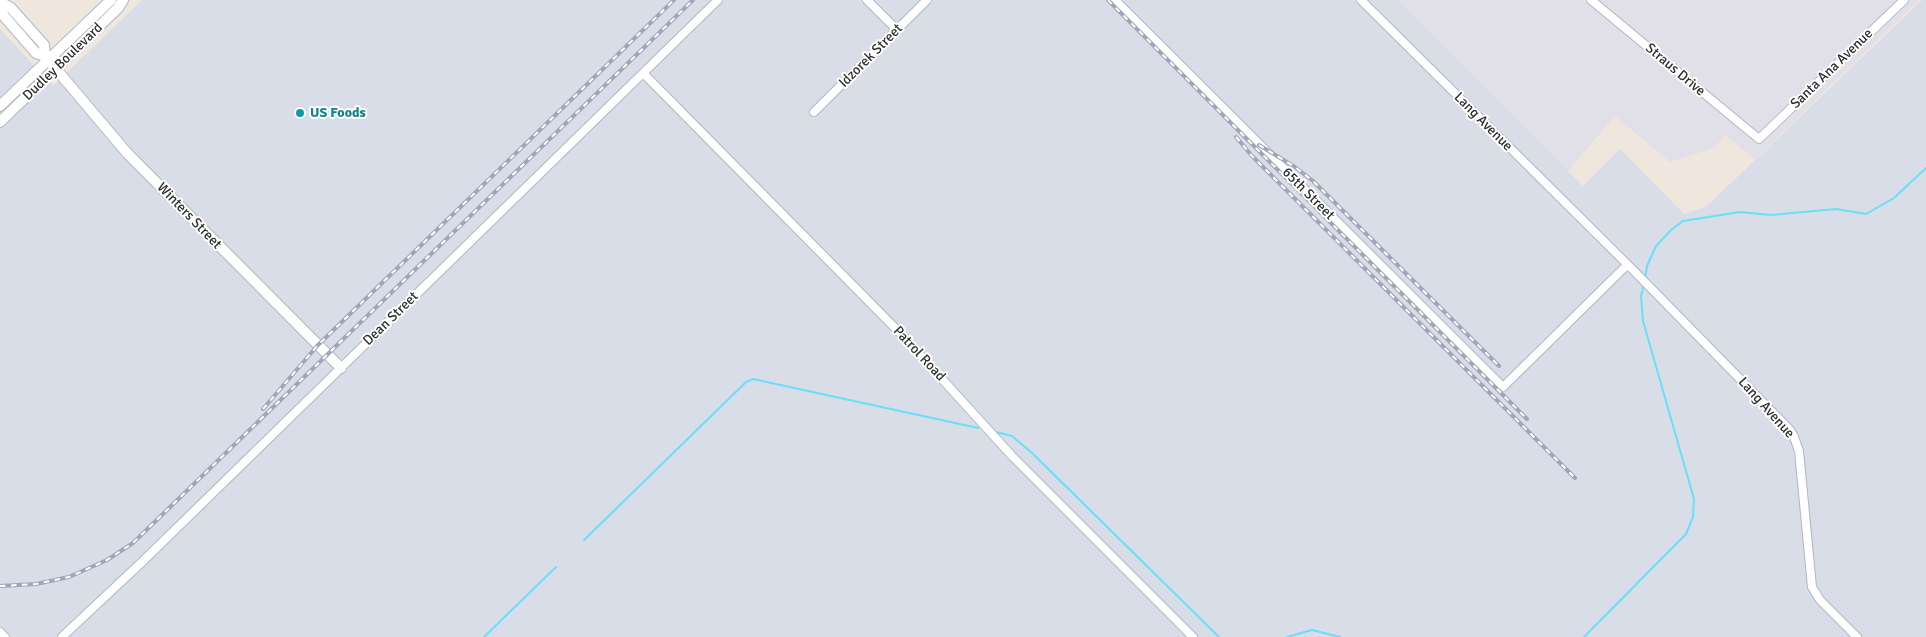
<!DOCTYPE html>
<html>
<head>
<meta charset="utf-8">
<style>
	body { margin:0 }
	canvas { display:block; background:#efe6de }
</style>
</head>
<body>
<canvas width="1926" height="637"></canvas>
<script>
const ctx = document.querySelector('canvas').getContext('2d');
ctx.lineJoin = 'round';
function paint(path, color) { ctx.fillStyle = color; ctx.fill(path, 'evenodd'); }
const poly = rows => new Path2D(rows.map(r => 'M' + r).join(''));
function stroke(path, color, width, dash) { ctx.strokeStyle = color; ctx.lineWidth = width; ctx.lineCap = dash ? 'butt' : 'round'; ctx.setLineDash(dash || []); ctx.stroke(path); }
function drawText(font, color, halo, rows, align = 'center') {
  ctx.font = font + ' Signika,sans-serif'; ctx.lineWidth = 4; ctx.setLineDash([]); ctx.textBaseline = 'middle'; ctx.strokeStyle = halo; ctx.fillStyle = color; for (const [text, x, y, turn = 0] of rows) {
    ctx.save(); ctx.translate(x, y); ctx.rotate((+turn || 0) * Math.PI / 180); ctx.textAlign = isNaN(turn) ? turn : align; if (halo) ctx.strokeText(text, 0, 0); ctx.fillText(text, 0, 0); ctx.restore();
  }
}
paint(poly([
	[1397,0,1919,0,1755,159,1725,135,1714,148,1670,162,1615,116,1568,171]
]), '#e1dfe7');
paint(poly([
	[142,0,1397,0,1583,186,1620,149,1684,214,1707,206,1922,0,1926,0,1926,637,0,637,0,29,53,86]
]), '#d9dde8');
stroke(poly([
	[1645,279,1647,266,1656,246,1671,230,1683,221,1740,212,1771,215,1836,209,1866,214,1894,198,1926,168],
	[996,432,1012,436,1032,453,1219,637],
	[584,540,746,382,753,379,978,428],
	[484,637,556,567],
	[1287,637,1312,630,1340,637],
	[1584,637,1686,534,1693,517,1694,499,1643,321,1641,296,1644,284]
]), '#69dff9', 2);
const street = poly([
	[867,0,897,30],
	[1115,0,1503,387,1627,265],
	[1361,0,1635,272,1790,430,1794,437,1799,451,1812,587,1820,600,1857,637],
	[1591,0,1759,139,1904,0],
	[643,73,902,335,1012,456,1193,637],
	[814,112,927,0],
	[0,632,5,637],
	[62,637,142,562,718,0]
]);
const secondary = poly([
	[0,2,11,8,44,45,45,56],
	[0,5,3,15,36,53,45,56,127,153,341,368],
	[0,106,111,0],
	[0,122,118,8,123,0]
]);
stroke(street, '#b2b6c1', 10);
stroke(secondary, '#b2b6c1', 12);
stroke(street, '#fff', 8);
stroke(secondary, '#fff', 10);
const rail = poly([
	[1108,0,1527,419],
	[1236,137,1252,156,1575,478],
	[1259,145,1295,167,1313,181,1499,366],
	[263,409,318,345,674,0],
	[0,586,36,584,69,577,107,560,133,543,693,0]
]);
stroke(rail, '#a0a5b8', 4);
stroke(rail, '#fff', 2, [5.5]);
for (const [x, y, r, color] of [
	[300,113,5,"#0f9aa8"]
]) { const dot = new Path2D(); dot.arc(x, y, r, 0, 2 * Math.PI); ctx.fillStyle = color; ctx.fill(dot); stroke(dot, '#fff', 2); }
drawText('14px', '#2d2d2d', '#fff', [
	["Idzorek Street",871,56,-45],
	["Dudley Boulevard",63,62,-44],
	["Santa Ana Avenue",1832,69,-44],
	["Straus Drive",1675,70,40],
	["Lang Avenue",1483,122,45],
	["65th Street",1308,194,45],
	["Winters Street",189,216,46],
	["Dean Street",391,319,-44],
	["Patrol Road",919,354,47],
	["Lang Avenue",1766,408,48]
]);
drawText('bold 14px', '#0d838f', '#fff', [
	["US Foods",310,113]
], 'left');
</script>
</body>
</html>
